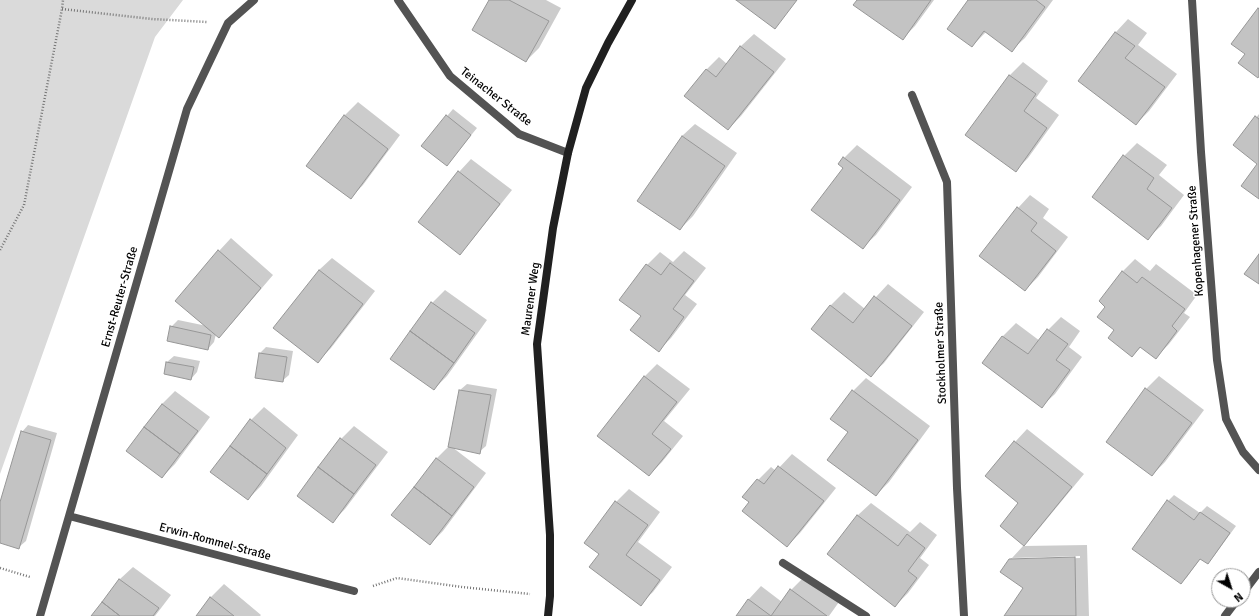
<!DOCTYPE html>
<html>
<head>
<meta charset="utf-8">
<style>
	body { margin:0 }
	#map { position:relative; width:1259px; height:616px; overflow:hidden; background:#fff; font-family:Signika,sans-serif }
	canvas { display:block }
	.north { position:absolute; left:1211px; top:568px; width:40px; height:40px; box-sizing:border-box; background:#fff; border:1px solid #999; border-radius:50%; rotate:141deg; font-size:11px; font-weight:700; line-height:16px; text-align:center; color:#000 }
	.north::after { content:''; display:block; margin:auto; width:14px; height:18px; background:#000; clip-path:polygon(50% 0,100% 100%,50% 72%,0 100%) }
</style>
</head>
<body>
<div id="map">
<canvas width="1259" height="616"></canvas>
<div class="north">N</div>
</div>
<script>
const ctx = document.querySelector('canvas').getContext('2d');
ctx.lineJoin = 'round';
function paint(path, color) { ctx.fillStyle = color; ctx.fill(path, 'evenodd'); }
const poly = rows => new Path2D(rows.map(r => 'M' + r).join(''));
function stroke(path, color, width, dash) { ctx.strokeStyle = color; ctx.lineWidth = width; ctx.lineCap = dash ? 'butt' : 'round'; ctx.setLineDash(dash || []); ctx.stroke(path); }
function drawText(font, color, halo, rows, align = 'center') {
  ctx.font = font + ' Signika,sans-serif'; ctx.lineWidth = 3; ctx.setLineDash([]); ctx.textBaseline = 'middle'; ctx.strokeStyle = halo; ctx.fillStyle = color; for (const [text, x, y, turn = 0] of rows) {
    ctx.save(); ctx.translate(x, y); ctx.rotate((+turn || 0) * Math.PI / 180); ctx.textAlign = isNaN(turn) ? turn : align; if (halo) ctx.strokeText(text, 0, 0); ctx.fillText(text, 0, 0); ctx.restore();
  }
}
paint(poly([
	[0,0,183,0,155,37,0,474]
]), '#dadada');
paint(poly([
	[490,0,546,0,561,8,539,48,526,61],
	[858,0,934,0,915,26,902,39],
	[969,0,1053,0,1025,38,1012,50,986,32,972,46],
	[1128,19,1147,33,1138,45,1177,74,1149,111,1136,124,1079,81,1116,32],
	[754,34,786,59,741,116,728,129,706,70,719,57,727,64,741,46],
	[1023,62,1048,81,1036,98,1059,115,1028,158,1016,170,967,135,1010,75],
	[358,102,400,135,363,185,350,198,308,166,345,115],
	[453,109,477,128,447,165,422,146],
	[1259,114,1259,198,1259,164,1234,145],
	[695,124,737,153,693,216,680,229,682,136],
	[1137,143,1167,165,1159,175,1184,195,1161,226,1148,238,1093,197,1124,156],
	[857,145,912,187,876,235,863,247,844,168,844,158],
	[471,159,512,190,472,240,459,253,459,172],
	[1030,195,1049,209,1043,218,1068,237,1038,277,1025,290,1018,208],
	[231,238,273,275,232,323,219,336,216,334,214,342,208,349,171,327,178,320,207,326,219,251],
	[684,251,706,268,685,295,697,304,671,338,658,351,642,316,647,265,660,252,673,262],
	[332,258,375,291,331,348,318,361,319,270],
	[1135,259,1150,271,1156,264,1197,295,1184,313,1190,317,1169,344,1156,357,1142,346,1132,356,1115,330,1107,306,1122,272],
	[888,284,924,312,884,363,871,375,812,329,831,305,844,292,865,309],
	[445,290,487,320,447,376,434,389,392,358,432,303],
	[1061,317,1080,331,1069,347,1082,357,1055,394,1042,406,983,363,1003,336,1016,323,1040,341,1048,330],
	[266,347,293,351,289,375,282,381,260,353],
	[174,356,200,361,197,372,191,379,165,374,167,362],
	[657,364,690,389,664,421,683,436,662,462,649,475,644,377],
	[1159,376,1204,410,1165,462,1152,475,1146,389],
	[866,378,930,426,889,482,876,495,849,431,853,391],
	[467,384,497,389,486,446,479,452,452,447,486,473,443,531,430,544,393,515,437,458,449,446,460,390],
	[175,391,210,417,175,464,162,477,127,451,162,404],
	[264,407,298,435,261,486,248,499,251,420],
	[28,425,57,433,26,541,19,547,0,542,0,506,22,432],
	[354,426,388,452,345,509,332,522,341,439],
	[1027,429,1084,474,1037,531,1024,544,1015,442],
	[792,454,836,488,800,533,787,546,750,502,758,480,771,467,776,471],
	[629,489,660,512,638,542,672,567,653,592,640,604,601,553,616,502],
	[1174,495,1200,513,1207,506,1236,526,1214,556,1207,563,1201,558,1187,577,1181,583,1168,501],
	[871,503,910,532,920,522,937,535,920,558,929,565,908,593,895,606,828,553,858,515],
	[1087,545,1089,616,1005,616,1024,588,1010,559,1012,558,1013,560,1080,558,1080,556,1012,558,1023,546],
	[133,567,171,595,155,616,93,616,120,579],
	[804,577,839,602,829,616,737,616,749,599,761,586,782,602,791,590],
	[224,584,261,615,260,616,197,616,211,597]
]), '#0003');
const building = poly([
	[489,0,509,0,549,21,526,62,472,30,489,0],
	[736,0,797,0,775,29,736,0],
	[857,0,931,0,903,40,853,5,857,0],
	[968,0,1036,0,1045,7,1012,52,984,31,972,47,947,29,968,0],
	[1258,8,1259,9,1259,76,1258,78,1238,63,1245,54,1231,44,1258,8],
	[1115,32,1135,46,1125,58,1165,87,1136,125,1078,81,1115,32],
	[740,46,774,72,728,130,684,96,706,69,716,77,740,46],
	[1009,75,1036,94,1024,111,1047,128,1016,172,965,135,1009,75],
	[344,115,388,149,351,199,306,166,344,115],
	[446,115,471,135,447,166,421,146,446,115],
	[1255,116,1259,119,1259,199,1241,186,1257,164,1233,145,1255,116],
	[682,136,725,166,680,230,637,201,682,136],
	[1123,155,1154,178,1147,189,1172,208,1148,240,1092,197,1123,155],
	[843,157,900,200,863,249,811,210,843,168,838,164,843,157],
	[458,171,500,204,460,255,418,222,458,171],
	[1017,207,1037,223,1031,231,1056,251,1025,291,979,256,1017,207],
	[218,250,261,288,219,338,175,301,218,250],
	[1259,254,1259,284,1244,274,1259,254],
	[670,263,694,281,673,309,684,317,659,352,630,330,641,316,619,300,646,264,661,275,670,263],
	[319,270,363,304,318,363,273,328,319,270],
	[1122,271,1137,283,1142,277,1185,309,1172,326,1177,331,1156,359,1140,347,1132,357,1108,338,1114,330,1097,317,1105,307,1099,301,1122,271],
	[874,296,912,326,871,377,811,329,830,305,853,323,874,296],
	[431,302,475,333,454,363,410,331,431,302],
	[170,326,211,335,208,350,167,341,170,326],
	[1047,329,1068,344,1056,360,1070,370,1042,408,982,363,1002,336,1028,354,1047,329],
	[410,331,454,363,434,390,390,359,410,331],
	[259,353,287,357,283,382,255,378,259,353],
	[166,362,194,367,191,380,164,374,166,362],
	[644,376,677,402,652,434,671,449,649,476,597,436,644,376],
	[1145,388,1192,423,1152,476,1106,442,1145,388],
	[459,390,491,395,480,454,448,447,459,390],
	[852,390,918,440,876,496,827,460,848,432,830,419,852,390],
	[162,404,198,431,180,454,144,427,162,404],
	[250,419,286,448,267,474,230,446,250,419],
	[144,427,180,454,162,478,126,451,144,427],
	[21,431,51,440,19,549,0,543,0,502,21,431],
	[340,438,376,465,354,494,318,467,340,438],
	[1014,441,1072,487,1024,546,1000,526,1018,503,985,476,1014,441],
	[230,446,267,474,248,500,210,472,230,446],
	[436,458,474,487,452,516,414,487,436,458],
	[778,466,824,501,787,547,742,511,749,502,742,497,757,479,764,484,778,466],
	[318,467,354,494,333,523,297,496,318,467],
	[414,487,452,516,430,545,391,515,414,487],
	[1167,500,1194,520,1200,512,1230,533,1208,564,1200,559,1181,584,1132,549,1167,500],
	[615,501,648,525,626,555,660,580,641,606,589,567,599,554,584,543,615,501],
	[857,515,898,546,907,534,925,548,908,571,917,578,895,607,827,554,857,515],
	[1075,557,1076,616,1004,616,1023,588,1000,572,1009,559,1075,557],
	[119,579,159,608,153,616,120,616,102,602,119,579],
	[790,589,827,616,736,616,748,599,771,616,790,589],
	[210,597,234,616,196,616,210,597],
	[102,602,120,616,91,616,102,602]
]);
paint(building, '#c3c3c3');
stroke(building, '#979797', 1);
stroke(poly([
	[62,9,152,19,207,22],
	[0,250,24,205,62,9,63,0],
	[0,568,30,577],
	[373,586,397,578,462,587,530,594]
]), '#757575', 2.5, [1, 2]);
stroke(poly([
	[783,563,866,616]
]), '#535353', 8);
stroke(poly([
	[398,0,450,76,519,134,568,153],
	[1192,0,1201,152,1217,360,1226,419,1243,452,1259,470],
	[912,95,947,182,957,488,964,616],
	[69,516,354,591],
	[1243,593,1259,572],
	[40,616,187,109,228,23,254,0],
	[1225,616,1237,600]
]), '#535353', 8);
stroke(poly([
	[548,616,550,596,550,535,537,344,553,228,568,153,586,88,608,43,632,0]
]), '#202020', 8);
drawText('12px', '#000', '#fff', [
	["Teinacher Straße",496,97,38],
	["Kopenhagener Straße",1196,241,-94],
	["Ernst-Reuter-Straße",120,297,-74],
	["Maurener Weg",531,299,-82],
	["Stockholmer Straße",941,353,-92],
	["Erwin-Rommel-Straße",215,542,15]
]);
</script>
</body>
</html>
